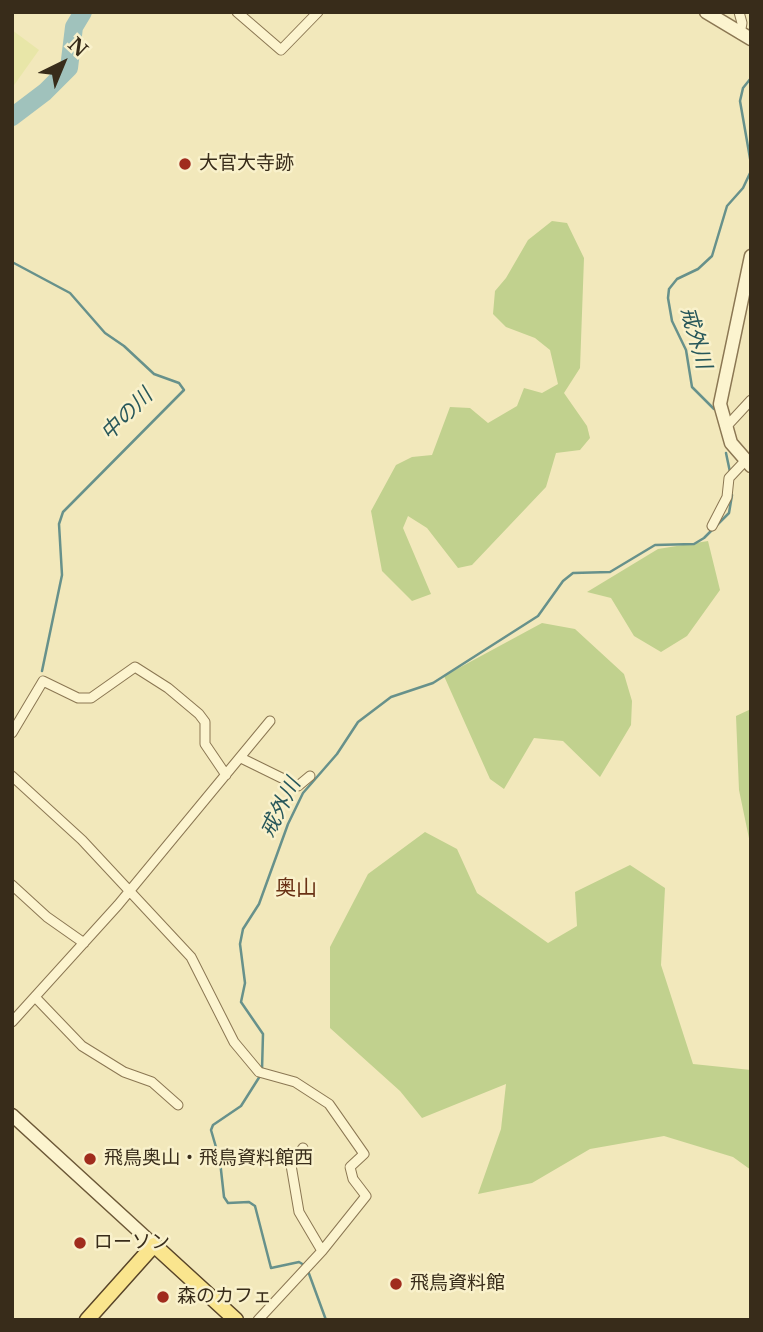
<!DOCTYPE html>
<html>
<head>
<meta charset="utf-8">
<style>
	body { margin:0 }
	#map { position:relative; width:763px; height:1332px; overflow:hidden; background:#f2e8bb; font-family:"Libre Baskerville",serif }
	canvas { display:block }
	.frame { position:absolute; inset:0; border:14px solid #382c1a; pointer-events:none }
	.north { position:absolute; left:28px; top:28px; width:70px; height:70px; -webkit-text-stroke:5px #f9f1cb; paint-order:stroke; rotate:43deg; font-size:19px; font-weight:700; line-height:28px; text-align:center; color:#382c1a }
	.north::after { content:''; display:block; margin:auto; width:24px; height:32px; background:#382c1a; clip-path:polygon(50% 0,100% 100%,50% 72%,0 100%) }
</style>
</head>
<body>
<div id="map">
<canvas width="763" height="1332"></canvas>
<div class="frame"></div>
<div class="north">N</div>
</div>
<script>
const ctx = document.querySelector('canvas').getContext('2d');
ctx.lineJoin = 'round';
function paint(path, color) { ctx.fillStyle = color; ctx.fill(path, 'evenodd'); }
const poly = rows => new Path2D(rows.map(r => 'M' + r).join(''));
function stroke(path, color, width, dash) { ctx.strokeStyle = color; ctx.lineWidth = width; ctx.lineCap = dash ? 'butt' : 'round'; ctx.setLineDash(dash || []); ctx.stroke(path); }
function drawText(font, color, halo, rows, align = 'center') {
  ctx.font = font + ' "Libre Baskerville","Noto Sans JP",serif'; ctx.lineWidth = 5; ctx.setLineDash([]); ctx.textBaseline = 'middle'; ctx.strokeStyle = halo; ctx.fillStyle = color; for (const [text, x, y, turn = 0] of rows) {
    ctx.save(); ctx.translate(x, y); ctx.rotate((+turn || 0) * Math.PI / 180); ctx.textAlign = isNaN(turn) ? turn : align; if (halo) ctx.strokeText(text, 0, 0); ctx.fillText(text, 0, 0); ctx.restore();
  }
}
paint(poly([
	[12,30,39,50,12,88]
]), '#e8e6a8');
paint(poly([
	[552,221,567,223,584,258,580,368,564,393,587,426,590,438,580,450,556,453,546,487,472,565,458,568,427,528,408,516,403,528,431,594,412,601,382,571,371,511,396,465,412,457,432,455,450,407,470,408,488,423,517,406,524,388,542,393,558,384,550,350,535,338,506,327,493,314,495,291,506,278,528,240],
	[708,541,720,590,687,636,661,652,634,636,611,598,587,592,658,549],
	[542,623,575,629,624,674,632,701,631,725,600,777,563,741,534,738,504,789,490,779,444,676],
	[751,709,751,848,739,790,736,716],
	[425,832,457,849,477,893,548,943,577,926,575,892,630,865,665,888,661,965,693,1064,751,1070,751,1170,733,1157,664,1136,590,1149,532,1183,478,1194,501,1129,506,1084,422,1118,400,1091,330,1028,330,947,368,874]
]), '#c1d18e');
stroke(poly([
	[751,78,743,88,740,101,751,164],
	[12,262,70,293,105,333,124,346,154,374,179,383,184,390,63,512,59,524,62,575,42,671],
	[714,409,692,387,686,350,672,321,668,298,669,289,677,279,698,269,712,256,727,206,743,188,751,171],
	[726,453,730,472],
	[262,1070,263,1034,241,1002,245,983,240,944,243,929,259,904,288,824,303,793,337,754,358,722,391,697,433,683,538,616,563,581,573,573,610,572,655,545,694,544,704,538,729,513,732,495],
	[260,1076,241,1106,213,1125,211,1130,220,1161,224,1197,228,1203,249,1202,255,1206,271,1268,299,1262,304,1265],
	[308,1271,326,1320]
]), '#67918b', 2.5);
stroke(poly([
	[12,117,45,92,69,68,74,27,83,12]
]), '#a0c2bc', 18);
const minor = poly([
	[237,12,281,50,318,12],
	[739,12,742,23,740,34],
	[726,427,751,400],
	[712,526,727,497,729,478,745,461],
	[12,733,43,681,78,698,91,698,135,667,168,688,199,714,205,722,205,744,226,775],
	[241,758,298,786,310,776],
	[12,776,82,840,191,957,234,1042,259,1072,295,1082,329,1104,364,1154,350,1167,353,1179,366,1196,322,1251,258,1320],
	[12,885,47,917,84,943],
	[35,997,82,1046,124,1072,152,1082,178,1105],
	[12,1022,118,905,270,721],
	[303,1148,291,1165,299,1212,322,1251]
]);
const tertiary = poly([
	[706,12,751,39],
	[751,256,720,404,731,443,751,466]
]);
const secondary = poly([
	[12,1115,154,1245]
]);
const primary = poly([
	[87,1320,154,1245,236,1320]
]);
stroke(minor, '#8b7753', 11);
stroke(tertiary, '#8b7753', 15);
stroke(secondary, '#6c5837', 15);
stroke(primary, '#584428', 17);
stroke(minor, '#fcf4cf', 9);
stroke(tertiary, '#fcf4cf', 12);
stroke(secondary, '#fcf4cf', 12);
stroke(primary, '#fae58e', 14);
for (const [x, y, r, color] of [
	[185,164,7,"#a02c1d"],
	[90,1159,7,"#a02c1d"],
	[80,1243,7,"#a02c1d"],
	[396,1284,7,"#a02c1d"],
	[163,1297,7,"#a02c1d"]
]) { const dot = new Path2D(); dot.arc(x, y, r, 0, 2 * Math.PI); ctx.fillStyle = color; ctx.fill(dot); stroke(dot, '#f9f1cb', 2.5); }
drawText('19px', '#382c1a', '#f9f1cb', [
	["大官大寺跡",199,164],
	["飛鳥奥山・飛鳥資料館西",104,1159],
	["ローソン",94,1243],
	["飛鳥資料館",410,1284],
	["森のカフェ",177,1297]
], 'left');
drawText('italic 21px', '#27575a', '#f9f1cb', [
	["戒外川",695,338,74],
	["中の川",127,415,-45],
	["戒外川",281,808,-63]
]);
drawText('21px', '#693115', '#f9f1cb', [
	["奥山",296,889]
]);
</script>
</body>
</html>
